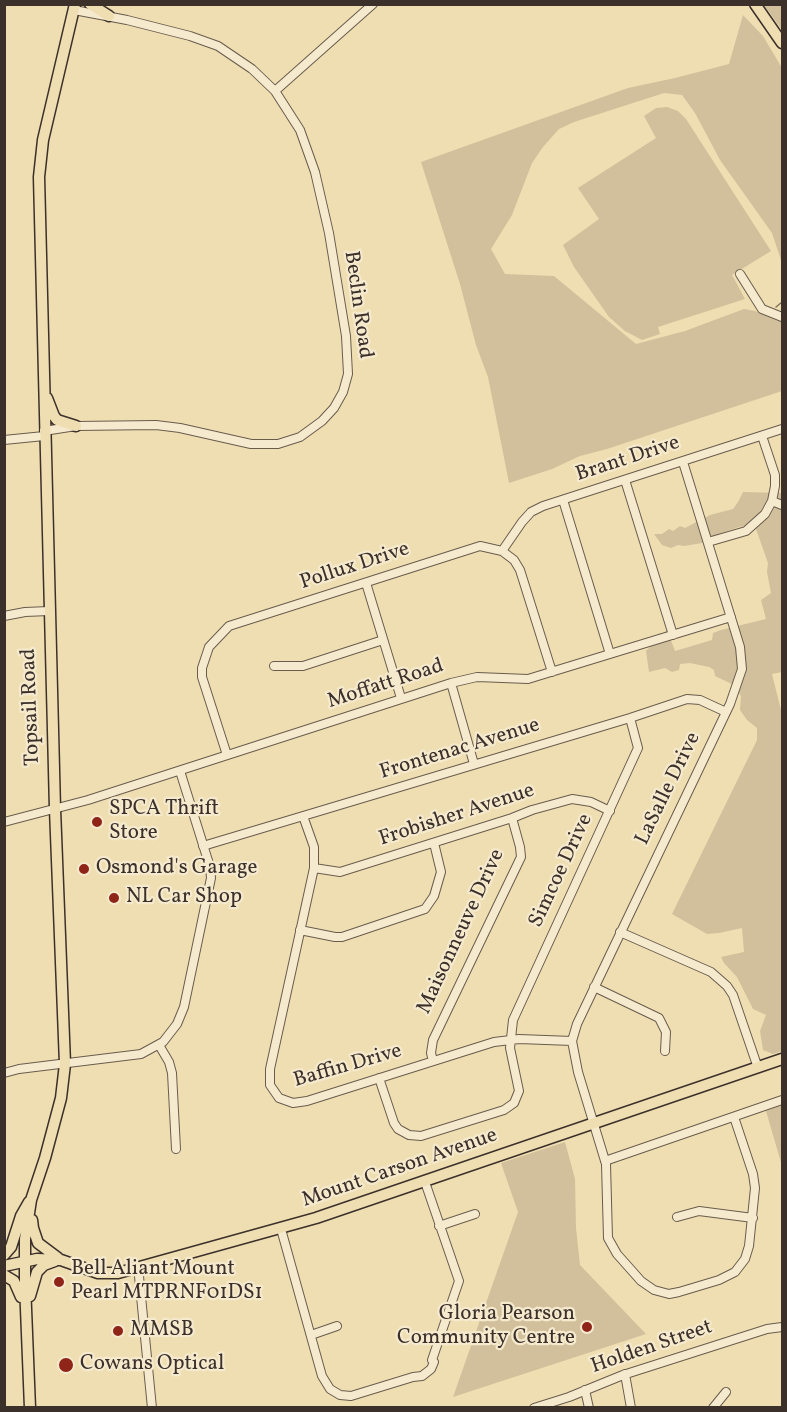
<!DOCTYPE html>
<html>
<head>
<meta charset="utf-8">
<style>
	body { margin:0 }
	#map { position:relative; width:787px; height:1412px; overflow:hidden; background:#efdeb2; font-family:Vollkorn,serif }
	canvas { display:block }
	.frame { position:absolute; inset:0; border:6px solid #3c302b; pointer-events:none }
</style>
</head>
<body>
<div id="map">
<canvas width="787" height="1412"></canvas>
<div class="frame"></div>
</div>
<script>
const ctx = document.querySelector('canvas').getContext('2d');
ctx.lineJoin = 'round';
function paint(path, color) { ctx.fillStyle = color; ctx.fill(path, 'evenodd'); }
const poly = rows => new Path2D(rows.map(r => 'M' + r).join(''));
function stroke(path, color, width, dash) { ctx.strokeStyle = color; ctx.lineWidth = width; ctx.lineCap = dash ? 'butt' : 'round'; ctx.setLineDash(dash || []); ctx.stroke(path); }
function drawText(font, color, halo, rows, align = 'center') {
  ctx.font = font + ' Vollkorn,serif'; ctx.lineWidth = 4.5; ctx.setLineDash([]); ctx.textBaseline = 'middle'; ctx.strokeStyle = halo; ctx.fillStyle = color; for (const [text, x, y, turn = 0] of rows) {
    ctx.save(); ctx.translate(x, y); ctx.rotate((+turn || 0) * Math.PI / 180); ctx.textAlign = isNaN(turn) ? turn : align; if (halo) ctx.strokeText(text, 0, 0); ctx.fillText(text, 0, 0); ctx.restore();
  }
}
paint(poly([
	[764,5,782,5,782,30],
	[743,15,763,36,782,68,782,263,772,233,720,160,695,113,682,95,664,93,574,122,559,129,543,147,532,163,512,215,491,249,505,274,554,276,636,344,685,331,744,309,755,311,778,321,782,321,782,391,607,449,580,456,552,469,509,483,488,377,476,345,460,284,421,162,628,88,675,78,729,64],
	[667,107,678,111,686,119,771,251,732,275,745,299,658,327,660,334,642,340,625,331,609,317,574,267,563,245,599,219,578,188,656,138,644,116,656,108],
	[743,492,782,493,782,672,772,674,782,714,782,1051,773,1054,763,1050,760,1031,766,1015,753,1009,737,977,724,963,721,957,744,952,742,928,719,933,707,934,672,914,757,740,757,728,747,720,740,710,741,696,734,685,715,676,714,670,709,667,690,663,680,664,679,670,672,672,665,668,649,672,646,651,667,630,675,651,712,640,713,633,721,630,766,619,761,600,771,593,767,572,768,563,756,529,750,525,739,527,710,537,702,543,684,546,678,545,671,548,662,545,654,534,662,534,669,529,673,531,680,526,685,528,710,515,733,509,738,502],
	[781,1105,782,1110,782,1166,766,1111],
	[565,1142,575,1179,576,1228,580,1265,646,1334,453,1397,518,1212,501,1163]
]), '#d1c09b');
stroke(poly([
	[776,307,782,302]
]), '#837560', 1.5);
const minor = poly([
	[275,91,373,4],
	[740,274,762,309,782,317],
	[44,431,76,426,156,425,180,428,251,444,278,444,300,437,322,421,334,408,343,392,348,374,346,336,329,233,315,172,300,130,275,91,252,69,218,46,190,36,127,20,74,10],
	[4,440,44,436],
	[683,462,740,647,742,669,730,704,577,1024,572,1041,578,1072,606,1164,608,1238,617,1254,641,1281,654,1290,669,1294,679,1292,719,1280,735,1272,745,1259,749,1246,755,1188,753,1174,734,1117],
	[625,480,673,635],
	[563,500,610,654],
	[772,501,782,505],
	[708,542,746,531,765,514,772,501,775,486,775,475,762,436],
	[502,551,522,522,531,512,543,506,782,429],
	[366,583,401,698],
	[4,616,25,612,49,611],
	[274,666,303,666,383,640],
	[451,683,474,764],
	[227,755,202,677,202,668,209,647,229,626,480,546,502,551,514,560,520,570,552,672],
	[303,816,314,847,314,868,270,1069,270,1085,279,1098,293,1103,307,1101,494,1042,519,1039,572,1041],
	[4,822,88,800,451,683,477,677,528,679,731,617],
	[203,846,630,718,687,699,700,700,726,712],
	[314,868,340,872,512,818,532,810,572,799,591,802,610,811],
	[300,930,335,937,342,937,425,909,434,896,441,872,434,843],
	[620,932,711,972,727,986,733,995,758,1068],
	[594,987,659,1018,666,1032,665,1051],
	[159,1045,169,1062,172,1073,176,1149],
	[433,1061,431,1053,433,1040,521,857,520,847,512,818],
	[4,1073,19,1069,141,1054,163,1042,177,1024,184,1007,211,878,210,867,180,771],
	[379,1078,394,1123,398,1129,409,1135,421,1136,504,1110,514,1103,519,1091,510,1048,513,1020,638,748,630,718],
	[605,1161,782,1100],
	[677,1217,699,1211,753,1218],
	[439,1226,475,1214],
	[281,1229,322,1376,330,1389,340,1395,351,1396,413,1377,422,1376,431,1369,434,1362,432,1360,459,1281,425,1182],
	[138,1266,152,1408],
	[311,1335,337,1326],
	[625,1374,631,1408],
	[585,1390,589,1408],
	[534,1408,569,1397,623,1375,767,1329,782,1327],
	[713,1408,726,1392]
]);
const major = poly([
	[90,4,109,16],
	[755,4,782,43],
	[47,398,54,416,57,420,76,426],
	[32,1220,33,1228,38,1243,58,1258],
	[4,1255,11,1247,21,1216,29,1202],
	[4,1266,37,1259,61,1260,98,1273,118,1273,316,1218,782,1059],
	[4,1275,14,1281,21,1297],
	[30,1296,37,1272,44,1265,55,1261],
	[30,1408,25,1284,25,1239,31,1200,45,1158,61,1098,65,1064,55,809,39,177,43,140,75,4]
]);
stroke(minor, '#695c4d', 10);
stroke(major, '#3c302b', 13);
stroke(minor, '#f5eacd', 8);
stroke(major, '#efdeb2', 10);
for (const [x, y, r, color] of [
	[97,822,6,"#8f2418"],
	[84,869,6,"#8f2418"],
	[114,898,6,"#8f2418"],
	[59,1282,6,"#8f2418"],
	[587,1327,6,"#8f2418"],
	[118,1331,6,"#8f2418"],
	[66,1365,8,"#8f2418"]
]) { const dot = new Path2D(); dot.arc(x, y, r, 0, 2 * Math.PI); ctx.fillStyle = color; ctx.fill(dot); stroke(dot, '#f5eacd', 2); }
drawText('21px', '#3c302b', '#f5eacd', [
	["Beclin Road",357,305,82],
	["Brant Drive",628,460,-18],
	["Pollux Drive",355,567,-18],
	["Moffatt Road",386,685,-18],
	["Topsail Road",32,707,-92],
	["Frontenac Avenue",460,750,-17],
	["LaSalle Drive",669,789,-64],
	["Frobisher Avenue",457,816,-18],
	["Simcoe Drive",562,871,-65],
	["Maisonneuve Drive",462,932,-65],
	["Baffin Drive",348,1067,-16],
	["Mount Carson Avenue",400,1169,-19],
	["Holden Street",652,1348,-19]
]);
drawText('21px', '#3c302b', '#f5eacd', [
	["SPCA Thrift",109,810],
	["Store",109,834],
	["Osmond's Garage",96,869],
	["NL Car Shop",126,898],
	["Bell Aliant Mount",71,1270],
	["Pearl MTPRNF01DS1",71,1294],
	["Gloria Pearson",575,1315,"right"],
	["Community Centre",575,1339,"right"],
	["MMSB",130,1331],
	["Cowans Optical",80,1365]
], 'left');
</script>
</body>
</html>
